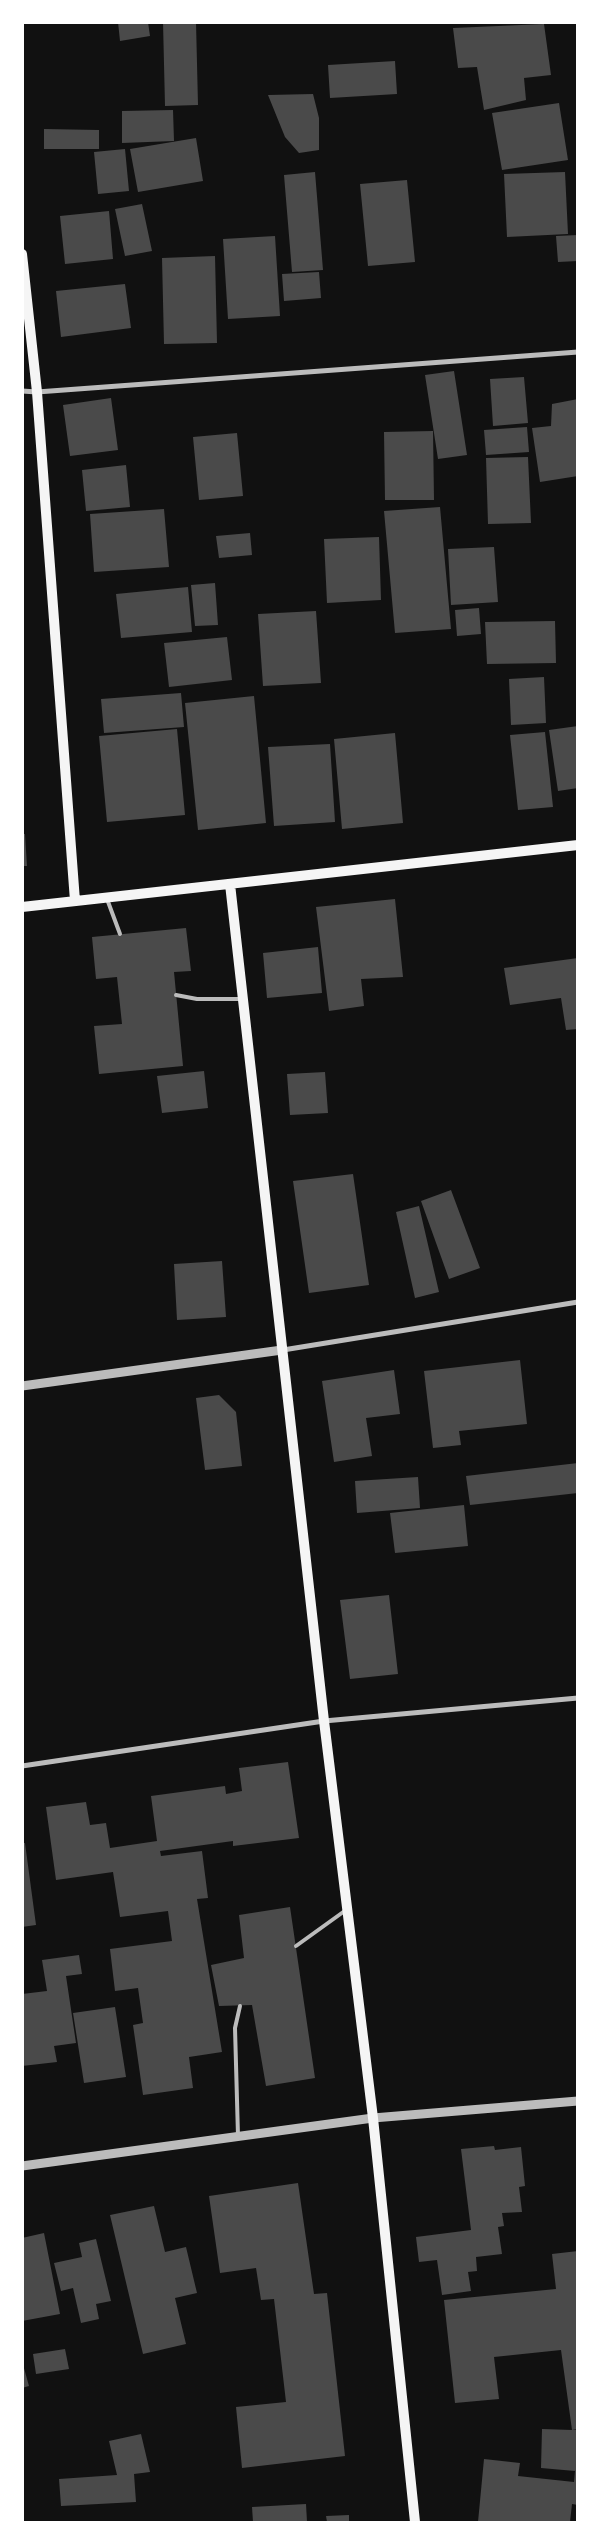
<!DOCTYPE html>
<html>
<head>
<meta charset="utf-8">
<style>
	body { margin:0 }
	#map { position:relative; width:600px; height:2545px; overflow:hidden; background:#111; font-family:Overpass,sans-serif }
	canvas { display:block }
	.frame { position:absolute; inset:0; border:24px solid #fff; pointer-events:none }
</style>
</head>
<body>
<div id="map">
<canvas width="600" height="2545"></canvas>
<div class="frame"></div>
</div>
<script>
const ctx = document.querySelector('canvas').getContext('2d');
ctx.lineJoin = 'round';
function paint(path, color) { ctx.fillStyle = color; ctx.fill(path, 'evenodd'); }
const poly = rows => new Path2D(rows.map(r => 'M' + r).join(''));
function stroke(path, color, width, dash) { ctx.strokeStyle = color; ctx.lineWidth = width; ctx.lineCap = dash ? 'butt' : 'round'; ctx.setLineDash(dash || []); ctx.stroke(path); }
paint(poly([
	[118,22,148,22,150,36,120,41],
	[163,22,196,22,198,105,165,106],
	[544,24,551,75,524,78,526,100,484,110,477,67,458,68,453,28],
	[395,61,397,94,330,98,328,65],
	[313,94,319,118,319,150,299,153,285,137,268,95],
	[559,103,568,160,502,170,492,113],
	[173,110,174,141,122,143,122,111],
	[44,129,99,130,99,149,44,149],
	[196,138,203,181,138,192,130,149],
	[125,149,129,191,98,194,94,152],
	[315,172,323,270,292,272,284,175],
	[565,172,568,234,507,237,504,174],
	[407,180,415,262,368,266,360,184],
	[142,204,152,251,125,256,115,209],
	[109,211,113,259,65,264,60,216],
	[578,235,578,261,558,262,556,236],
	[275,236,280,316,228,319,223,239],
	[215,256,217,343,164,344,162,258],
	[319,272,321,298,284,301,282,274],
	[125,284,131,328,61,337,56,291],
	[454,371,467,455,438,459,425,375],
	[524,377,528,423,493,426,490,379],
	[111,398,118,450,70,456,63,405],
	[578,399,578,476,540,482,532,428,551,426,552,404],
	[527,427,529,452,486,455,484,430],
	[433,431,434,500,385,500,384,432],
	[237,433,243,496,199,500,193,437],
	[528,457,531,523,488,524,486,458],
	[126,465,130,507,86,511,82,470],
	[440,507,451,629,395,633,384,511],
	[164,509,169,567,94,572,90,514],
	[250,533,252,555,219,558,216,536],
	[379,537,381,600,327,603,324,539],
	[494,547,498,602,451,605,448,549],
	[215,583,218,625,195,626,191,585],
	[188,587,192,632,121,638,116,594],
	[479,608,481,634,457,636,455,610],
	[316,611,321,683,263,686,258,614],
	[555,621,556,663,487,664,485,622],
	[227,637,232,680,169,687,164,643],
	[544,677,546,723,511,725,509,679],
	[181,693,184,727,104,733,101,699],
	[254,696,266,823,198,830,185,703],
	[578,726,578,788,558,791,549,730],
	[177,729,185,815,107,822,99,736],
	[545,732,553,807,518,810,510,735],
	[395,733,403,823,342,829,334,739],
	[330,744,335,822,274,826,268,747],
	[22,834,25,834,27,866,22,866],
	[395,899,403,977,361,979,364,1006,329,1011,316,907],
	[186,928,191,971,174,972,183,1066,99,1074,94,1026,122,1024,117,977,96,979,92,937],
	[318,947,322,993,267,998,263,953],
	[578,958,578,1029,566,1030,561,998,510,1005,504,968],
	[204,1071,208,1108,162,1113,157,1076],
	[325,1072,328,1113,290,1115,287,1074],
	[353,1174,369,1285,309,1293,293,1181],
	[451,1190,480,1268,449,1279,421,1201],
	[419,1206,439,1292,415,1298,396,1212],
	[222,1261,226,1317,177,1320,174,1264],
	[520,1360,527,1424,459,1431,461,1445,433,1448,424,1371],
	[394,1370,400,1414,366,1418,372,1456,334,1462,322,1381],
	[219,1395,236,1412,242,1466,205,1470,196,1398],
	[578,1463,578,1493,470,1505,466,1476],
	[418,1477,420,1508,357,1513,355,1481],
	[464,1505,468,1546,395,1553,390,1513],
	[389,1595,398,1674,350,1679,340,1600],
	[288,1762,299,1838,233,1846,233,1841,160,1851,161,1856,202,1851,208,1898,197,1899,222,2052,189,2057,193,2088,143,2095,133,2025,143,2023,138,1988,115,1991,110,1949,172,1941,168,1911,120,1917,113,1872,56,1880,46,1807,86,1802,90,1825,106,1823,110,1848,157,1841,151,1796,225,1786,226,1794,242,1791,239,1768],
	[22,1843,25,1843,36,1925,22,1927],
	[290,1907,315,2078,266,2086,252,2005,219,2006,211,1965,244,1958,239,1915],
	[79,1955,82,1974,66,1976,76,2043,54,2046,57,2062,22,2066,22,1994,47,1991,42,1960],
	[115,2007,126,2077,84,2083,73,2013],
	[494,2146,495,2150,521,2147,525,2186,519,2187,522,2212,502,2213,504,2226,498,2227,502,2254,476,2257,477,2271,468,2272,471,2291,442,2295,437,2260,419,2262,416,2237,471,2230,461,2149],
	[298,2183,314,2294,327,2293,345,2456,242,2468,236,2407,286,2402,274,2299,261,2300,256,2268,220,2273,209,2196],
	[154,2206,165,2252,186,2247,197,2293,175,2298,186,2344,143,2354,110,2215],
	[44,2233,60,2314,22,2321,22,2238],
	[96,2239,111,2301,96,2304,99,2319,81,2323,73,2288,61,2291,54,2263,82,2257,79,2243],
	[578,2251,578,2429,572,2430,578,2430,578,2505,572,2504,570,2522,478,2522,484,2459,520,2463,518,2476,574,2482,575,2471,541,2468,542,2429,572,2430,561,2350,494,2357,499,2399,455,2403,444,2300,556,2289,552,2254],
	[65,2349,69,2369,36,2374,33,2354],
	[22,2361,29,2386,22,2388],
	[141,2434,150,2472,134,2474,136,2502,61,2506,59,2479,117,2475,109,2441],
	[306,2504,307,2522,253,2522,252,2507],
	[349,2515,349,2522,327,2522,326,2516]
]), '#4a4a4a');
stroke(poly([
	[107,899,120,934],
	[176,995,197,999,242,999],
	[296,1946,346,1910],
	[238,2136,235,2028,240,2006]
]), '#bcbcbc', 4);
stroke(poly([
	[22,391,37,392,578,352],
	[283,1350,578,1302],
	[22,1766,324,1721,578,1698]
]), '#bcbcbc', 5);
stroke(poly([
	[22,1386,282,1350],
	[22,2166,373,2118,578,2101]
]), '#bcbcbc', 9);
stroke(poly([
	[22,254,37,392,75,901],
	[230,884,324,1721,373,2118,415,2522],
	[22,907,578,845]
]), '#f5f5f5', 10);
</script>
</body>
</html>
